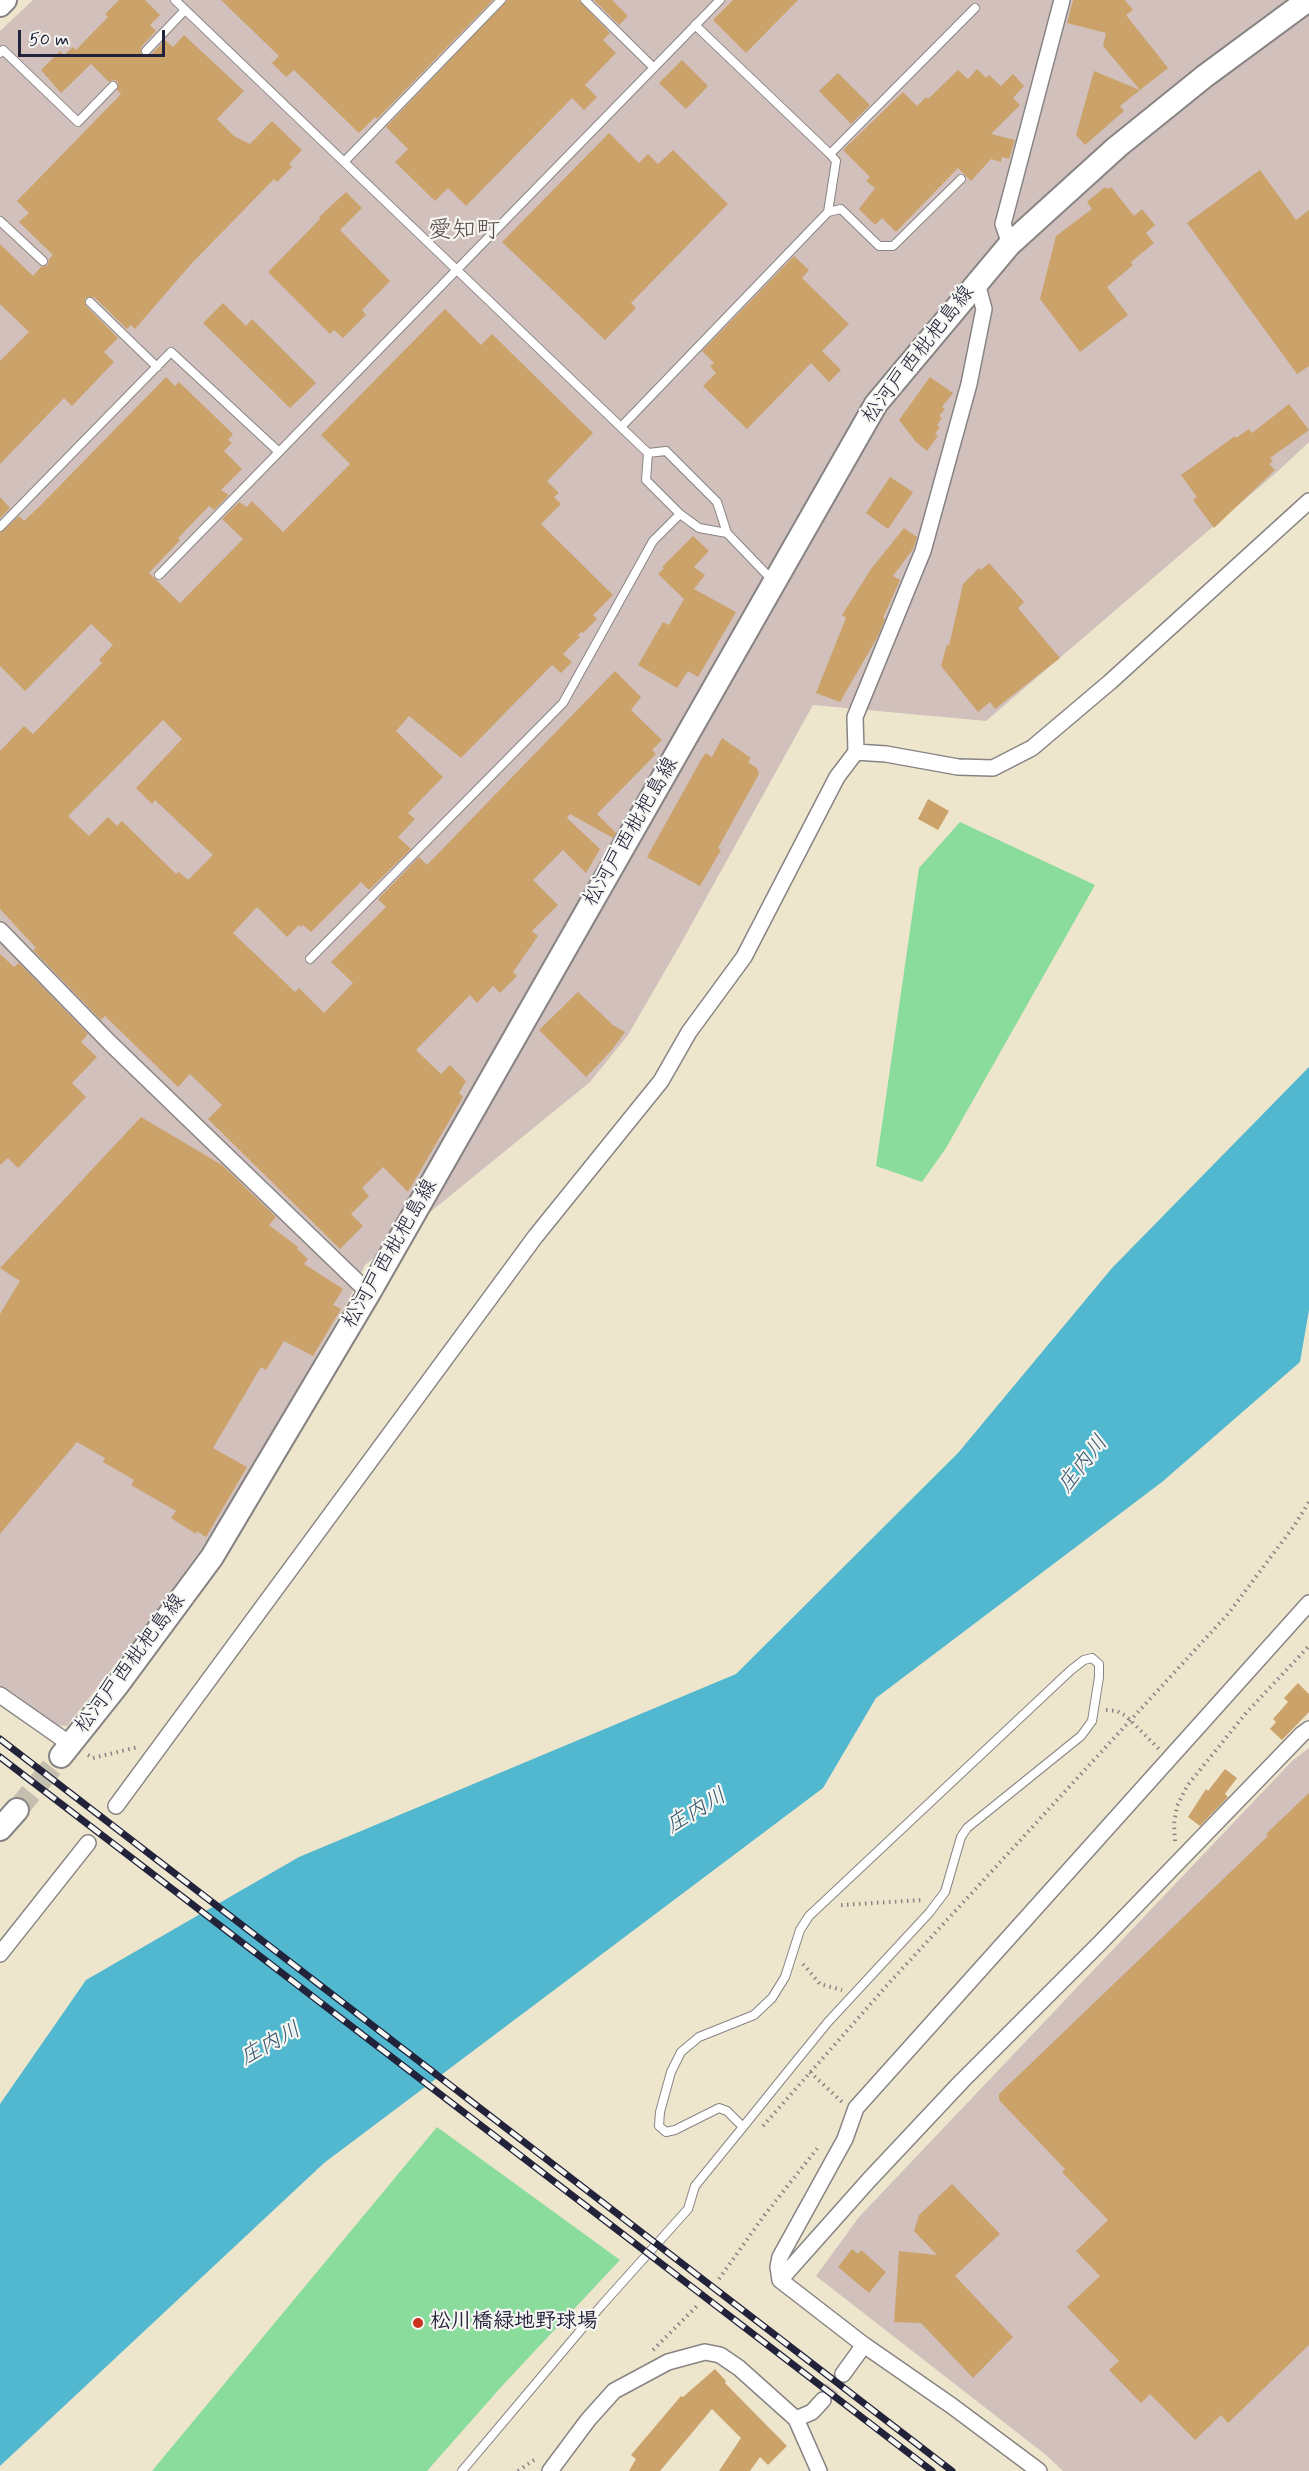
<!DOCTYPE html>
<html>
<head>
<meta charset="utf-8">
<style>
	body { margin:0 }
	#map { position:relative; width:1309px; height:2471px; overflow:hidden; background:#eee6cc; font-family:Mynerve,sans-serif }
	canvas { display:block }
	.scale { position:absolute; left:18px; top:30px; width:147px; height:27px; box-sizing:border-box; border:3px solid #22223b; border-top:0; padding-left:8px; font-size:18px; line-height:21px; white-space:nowrap; color:#22223b; -webkit-text-stroke:4px #f6f6f2; paint-order:stroke }
</style>
</head>
<body>
<div id="map">
<canvas width="1309" height="2471"></canvas>
<div class="scale">50 m</div>
</div>
<script>
const ctx = document.querySelector('canvas').getContext('2d');
ctx.lineJoin = 'round';
function paint(path, color) { ctx.fillStyle = color; ctx.fill(path, 'evenodd'); }
const poly = rows => new Path2D(rows.map(r => 'M' + r).join(''));
function stroke(path, color, width, dash) { ctx.strokeStyle = color; ctx.lineWidth = width; ctx.lineCap = dash ? 'butt' : 'round'; ctx.setLineDash(dash || []); ctx.stroke(path); }
function drawText(font, color, halo, rows, align = 'center') {
  ctx.font = font + ' Mynerve,"Klee One",sans-serif'; ctx.lineWidth = 4.5; ctx.setLineDash([]); ctx.textBaseline = 'middle'; ctx.strokeStyle = halo; ctx.fillStyle = color; for (const [text, x, y, turn = 0] of rows) {
    ctx.save(); ctx.translate(x, y); ctx.rotate((+turn || 0) * Math.PI / 180); ctx.textAlign = isNaN(turn) ? turn : align; if (halo) ctx.strokeText(text, 0, 0); ctx.fillText(text, 0, 0); ctx.restore();
  }
}
paint(poly([
	[33,0,1309,0,1309,442,1277,472,986,721,813,705,680,945,628,1035,590,1082,365,1265,349,1299,245,1480,201,1549,147,1624,67,1726,53,1725,0,1687,0,31],
	[1309,1748,1309,2471,1063,2471,1046,2455,816,2276,859,2217,1292,1761]
]), '#d1c0bc');
paint(poly([
	[960,822,1095,885,946,1148,922,1182,876,1166,919,868],
	[437,2127,620,2260,502,2386,427,2471,152,2471]
]), '#89dc9c');
paint(poly([
	[1309,1067,1309,1310,1300,1362,1162,1482,876,1698,823,1788,324,2163,0,2466,0,2104,86,1980,299,1857,736,1674,958,1453,1112,1268]
]), '#51b8cf');
paint(poly([
	[119,0,145,0,160,15,150,25,156,31,141,47,142,56,150,56,165,40,173,47,184,35,244,91,217,119,234,136,250,144,272,121,302,150,289,164,292,167,277,182,274,179,192,263,135,329,131,325,127,329,94,297,85,298,86,306,118,338,104,352,114,362,72,406,64,398,0,464,0,361,29,332,0,304,0,244,33,276,41,267,48,265,49,259,53,255,19,222,29,213,17,201,121,94,117,90,118,82,114,80,109,82,91,64,61,93,41,70,60,51,64,55,73,47,76,50,108,17,105,14],
	[221,0,493,0,377,119,375,117,359,133,294,70,286,77,272,63,279,56],
	[507,0,579,0,610,33,603,40,616,53,585,85,597,97,584,110,572,98,466,206,448,188,435,201,395,162,408,149,386,127],
	[594,0,612,0,628,16,619,25],
	[733,0,798,0,746,53,713,20],
	[1073,0,1125,0,1133,10,1126,15,1168,68,1140,90,1103,46,1106,33,1067,23],
	[682,60,708,86,686,109,659,83],
	[977,69,986,78,989,75,1001,86,1013,74,1024,86,1013,98,1020,105,991,134,1015,140,1009,159,1002,157,1001,162,991,159,971,181,958,168,896,232,882,218,875,225,859,209,875,188,866,181,870,177,843,150,903,92,917,106,926,97,928,99,958,70,968,79],
	[1094,71,1140,90,1120,106,1124,111,1085,145,1076,135],
	[838,73,870,105,851,124,819,91],
	[609,133,639,163,648,154,658,164,673,150,728,204,631,303,636,308,605,340,502,242],
	[1260,170,1296,220,1309,210,1309,366,1297,374,1187,223],
	[1105,187,1107,189,1111,187,1134,216,1142,209,1155,225,1146,233,1154,243,1131,262,1133,265,1107,287,1128,315,1080,352,1040,299,1056,236,1092,209,1087,202],
	[346,192,362,208,340,230,390,281,362,310,366,315,343,338,334,330,330,334,268,272,320,219,319,217],
	[794,256,809,270,802,278,849,324,822,351,841,370,829,382,811,363,747,429,703,386,716,373,710,366,714,363,702,351],
	[223,303,246,326,252,319,316,383,290,408,203,323],
	[445,309,481,345,492,334,593,433,547,481,559,493,554,497,561,504,541,524,613,595,593,615,597,619,583,633,581,632,578,635,580,637,563,654,572,662,561,673,552,665,461,758,409,716,396,731,443,777,408,813,415,819,398,837,411,849,369,890,361,882,311,932,303,925,300,927,299,925,287,937,257,907,233,933,295,992,299,988,324,1013,353,983,331,962,386,907,378,899,419,857,427,865,615,671,641,697,631,710,662,740,652,750,656,754,597,814,616,833,613,838,570,814,567,818,600,849,586,873,563,850,533,880,558,905,532,931,538,936,513,972,517,976,500,993,493,986,477,1003,470,995,416,1050,441,1074,450,1065,466,1081,459,1093,463,1097,408,1192,383,1167,362,1188,369,1196,351,1214,363,1226,340,1249,208,1119,222,1105,190,1074,178,1087,105,1016,101,1020,33,950,36,948,0,909,0,751,24,726,33,734,102,663,99,660,113,645,91,624,25,691,0,666,0,533,19,516,24,521,41,505,166,377,175,386,179,382,233,434,228,440,232,443,224,451,242,469,221,490,229,495,214,510,209,506,178,538,180,540,149,573,180,603,243,539,222,519,239,502,247,507,252,501,283,532,350,464,321,435],
	[163,720,182,739,136,788,152,804,155,800,213,855,188,880,179,872,176,874,122,821,117,826,108,817,89,836,68,816],
	[930,377,953,393,942,407,945,409,939,416,942,418,937,425,940,427,935,434,938,436,927,451,916,442,899,420],
	[1289,404,1309,430,1270,458,1273,461,1269,464,1275,470,1214,528,1193,500,1197,497,1181,475,1235,436,1236,438,1249,429,1252,433],
	[890,477,913,492,888,529,866,513],
	[0,497,10,508,0,518],
	[904,528,917,537,913,549,893,576,900,580,883,618,885,619,878,636,840,702,816,693,846,618,842,615,871,569],
	[693,536,709,551,694,567,705,575,694,589,736,612,698,677,688,671,677,688,638,665,663,622,669,625,684,599,658,574,664,568,662,567],
	[989,563,1024,602,1018,608,1060,658,995,709,990,702,978,712,941,666,947,644,949,646,963,584,979,568,981,570],
	[722,738,751,758,748,762,757,768,759,774,718,848,721,850,700,886,647,857,702,758,706,753,712,757],
	[928,799,949,811,938,830,918,819],
	[0,954,14,967,19,963,88,1034,81,1042,97,1057,72,1083,86,1097,18,1168,8,1158,0,1165],
	[578,992,613,1025,625,1032,611,1051,586,1077,539,1030],
	[141,1117,222,1165,276,1217,269,1225,298,1247,297,1249,308,1259,304,1264,343,1289,333,1305,341,1309,313,1356,284,1341,266,1370,261,1367,213,1448,247,1467,206,1537,197,1531,196,1534,171,1518,176,1511,131,1485,134,1480,103,1462,105,1458,77,1442,0,1534,0,1314,20,1281,0,1268],
	[1298,1683,1309,1694,1309,1712,1282,1740,1270,1729,1276,1722,1273,1719,1288,1702,1284,1698],
	[1225,1769,1237,1778,1225,1794,1228,1797,1200,1826,1188,1817,1206,1789,1208,1791],
	[1309,1793,1309,2345,1228,2423,1221,2415,1195,2440,1150,2394,1141,2403,1109,2370,1119,2361,1067,2307,1100,2276,1076,2251,1108,2220,1062,2172,1065,2169,999,2100,999,2094,1268,1836,1266,1834],
	[952,2184,1000,2234,955,2276,1013,2337,973,2378,921,2323,894,2322,899,2251,937,2255,914,2231,919,2215],
	[852,2249,858,2254,861,2250,886,2272,869,2293,838,2267],
	[715,2369,726,2381,725,2383,787,2446,768,2465,760,2457,750,2471,719,2471,741,2438,712,2409,660,2471,629,2471,636,2459,631,2455,681,2396,683,2397]
]), '#cca26b');
stroke(poly([
	[823,2400,843,2374]
]), '#c5bfaf', 15, [15, 8]);
stroke(poly([
	[17,1810,61,1756]
]), '#c5bfaf', 22, [22, 11]);
const lane = poly([
	[175,0,648,453,666,451,717,502,727,533,773,581],
	[585,0,654,68],
	[695,25,830,154,975,8],
	[146,51,185,10],
	[0,53,3,50,78,122,113,86],
	[344,162,501,0],
	[828,212,841,209,879,246,893,246,961,179],
	[0,221,43,261],
	[90,302,157,367],
	[621,427,828,212,836,161,830,154],
	[648,453,646,480,680,514,699,528,727,533],
	[0,527,171,352,279,452],
	[159,575,720,0],
	[310,959,563,703,653,541,680,514],
	[462,2471,601,2306,688,2209,695,2186,743,2127,797,2060,828,2022,929,1913,945,1892,961,1837,967,1828,1081,1736,1092,1721,1099,1677,1099,1664,1092,1658,1084,1660,1071,1670,809,1916,800,1930,785,1977,772,1998,754,2015,699,2037,681,2052,671,2072,660,2112,659,2126,666,2132,675,2130,719,2108,727,2111,743,2127]
]);
const street = poly([
	[1010,244,1003,224,1062,0],
	[856,752,855,717,923,551,969,384,984,309,977,283],
	[0,930,110,1043,369,1293],
	[0,1695,70,1744],
	[116,1806,535,1237,661,1081,689,1032,744,957,837,777,856,752,886,754,958,767,993,768,1032,748,1110,682,1309,501],
	[0,1954,88,1843],
	[780,2280,869,2180,962,2081,1100,1943,1302,1734,1309,1729],
	[843,2374,864,2345],
	[796,2419,812,2412,823,2400],
	[550,2471,588,2420,614,2391,668,2362,705,2352,720,2355,739,2368,796,2419,819,2471],
	[1039,2471,952,2406,864,2345,780,2280,778,2267,780,2257,845,2139,856,2108,1309,1603]
]);
const secondary = poly([
	[0,5,5,0],
	[61,1756,116,1687,212,1557,369,1293,876,404,1010,244,1117,147,1205,76,1308,0],
	[0,1829,17,1810]
]);
stroke(lane, '#888484', 10);
stroke(street, '#888484', 18);
stroke(secondary, '#888484', 26);
stroke(poly([
	[1106,1710,1117,1711,1126,1716,1159,1749],
	[88,1755,93,1758,138,1747],
	[1175,1841,1174,1824,1177,1806,1187,1786,1246,1713,1309,1646],
	[841,1905,923,1900],
	[803,1964,820,1984,842,1990],
	[810,2072,842,2102],
	[763,2126,890,1982,1228,1614,1294,1526,1309,1502],
	[719,2279,763,2217,820,2145],
	[653,2350,697,2306],
	[518,2471,537,2458]
]), '#888484', 4, [1.5, 4.5]);
stroke(lane, '#fff', 8);
stroke(street, '#fff', 15);
stroke(secondary, '#fff', 22);
const rail = poly([
	[0,1739,952,2471],
	[0,1757,932,2471]
]);
stroke(rail, '#22223b', 7);
stroke(rail, '#f6f6f2', 4.5, [14]);
for (const [x, y, r, color] of [
	[418,2323,6,"#c8321e"]
]) { const dot = new Path2D(); dot.arc(x, y, r, 0, 2 * Math.PI); ctx.fillStyle = color; ctx.fill(dot); stroke(dot, '#f6f6f2', 2); }
drawText('21px', '#22223b', '#f6f6f2', [
	["松河戸西枇杷島線",919,355,-52],
	["松河戸西枇杷島線",632,832,-60],
	["松河戸西枇杷島線",391,1254,-60],
	["松河戸西枇杷島線",131,1664,-53]
]);
drawText('bold 21px', '#22223b', '#f6f6f2', [
	["松川橋緑地野球場",430,2323]
], 'left');
drawText('italic 22px', '#32566f', '#f6f6f2', [
	["庄内川",1084,1465,-52],
	["庄内川",697,1812,-31],
	["庄内川",271,2045,-29]
]);
drawText('24px', '#5e4f4c', '#f6f6f2', [
	["愛知町",464,232]
]);
</script>
</body>
</html>
